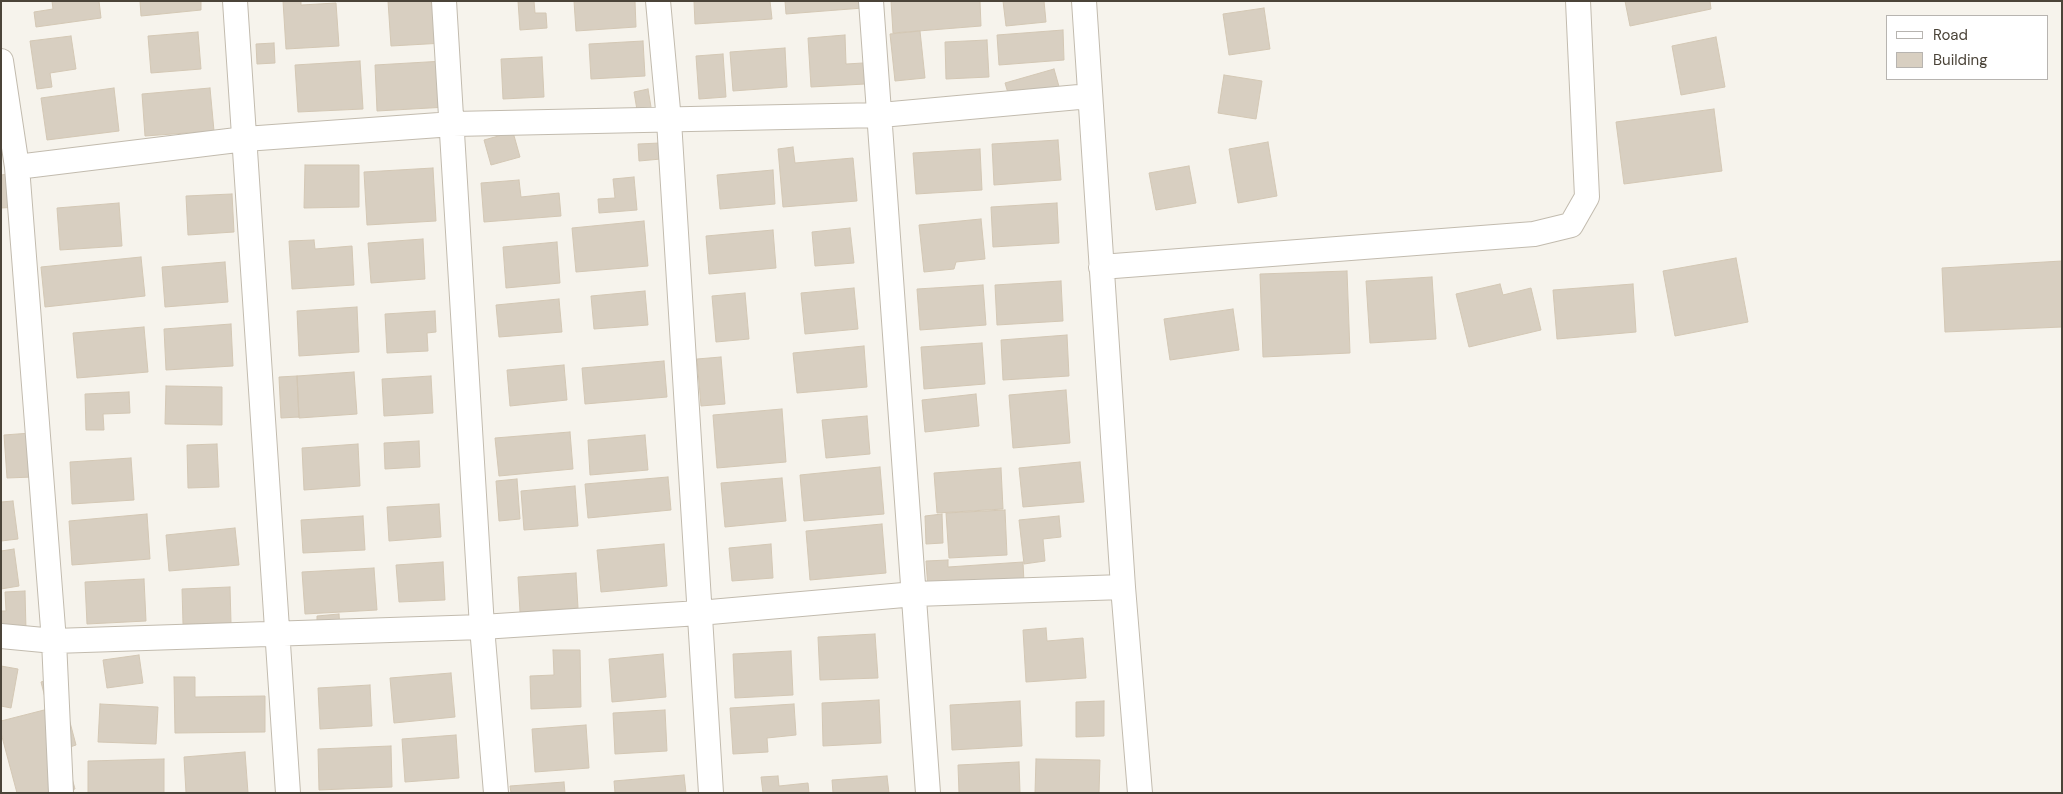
<!DOCTYPE html>
<html>
<head>
<meta charset="utf-8">
<style>
	body { margin:0 }
	#map { position:relative; width:2063px; height:794px; overflow:hidden; background:#f6f3ec; font-family:"DM Sans",sans-serif }
	canvas { display:block }
	.frame { position:absolute; inset:0; border:2px solid #4b4439; pointer-events:none }
	.legend { position:absolute; left:1886px; top:15px; width:162px; height:65px; box-sizing:border-box; background:#fff; border:1px solid #b7b4b0; margin:0; padding:6px 9px; list-style:none; font-size:15px; color:#4b4439 }
	.legend li { display:flex; align-items:center; gap:10px; height:25px }
	.legend b { width:25px; border:1px solid #b7b4b0 }
</style>
</head>
<body>
<div id="map">
<canvas width="2063" height="794"></canvas>
<div class="frame"></div>
<ul class="legend">
<li><b style="height:6px;background:#fff"></b>Road</li>
<li><b style="height:14px;background:#d8cfc1"></b>Building</li>
</ul>
</div>
<script>
const ctx = document.querySelector('canvas').getContext('2d');
ctx.lineJoin = 'round';
function paint(path, color) { ctx.fillStyle = color; ctx.fill(path, 'evenodd'); }
const poly = rows => new Path2D(rows.map(r => 'M' + r).join(''));
function stroke(path, color, width, dash) { ctx.strokeStyle = color; ctx.lineWidth = width; ctx.lineCap = dash ? 'butt' : 'round'; ctx.setLineDash(dash || []); ctx.stroke(path); }
const building = poly([
	[52,1,99,1,101,18,36,27,34,12,53,9,52,1],
	[140,1,201,1,201,10,141,16,140,1],
	[283,1,301,1,301,5,336,3,339,46,286,49,283,1],
	[388,1,442,1,444,43,391,46,388,1],
	[518,1,534,1,535,13,546,13,547,28,520,30,518,1],
	[574,1,635,1,636,27,576,31,574,1],
	[694,1,770,1,772,19,695,24,694,1],
	[785,1,863,1,863,8,786,14,785,1],
	[891,1,980,1,981,26,893,33,891,1],
	[1003,1,1044,1,1046,22,1006,26,1003,1],
	[1625,1,1710,1,1711,9,1630,26,1625,1],
	[1264,8,1270,49,1229,55,1223,14,1264,8],
	[1063,30,1064,60,999,65,997,35,1063,30],
	[920,31,925,78,895,81,890,34,920,31],
	[198,32,201,69,151,73,148,36,198,32],
	[845,35,846,64,863,63,865,84,811,87,808,38,845,35],
	[71,36,76,69,50,73,52,87,37,89,30,41,71,36],
	[1716,37,1725,87,1681,95,1672,46,1716,37],
	[987,40,989,77,946,79,945,42,987,40],
	[643,41,645,76,591,79,589,44,643,41],
	[274,43,275,63,257,64,256,44,274,43],
	[785,48,787,87,733,91,730,52,785,48],
	[723,54,726,97,699,99,696,56,723,54],
	[542,57,544,97,503,99,501,59,542,57],
	[360,61,363,109,298,112,295,65,360,61],
	[444,61,447,107,377,111,375,65,444,61],
	[1054,69,1060,90,1011,103,1005,83,1054,69],
	[1224,75,1262,81,1256,119,1218,113,1224,75],
	[114,88,119,131,47,140,41,98,114,88],
	[210,88,214,131,145,136,142,94,210,88],
	[648,89,651,107,637,110,634,92,648,89],
	[1714,109,1722,171,1624,184,1616,122,1714,109],
	[513,132,520,157,491,165,484,140,513,132],
	[1058,140,1061,180,994,185,992,144,1058,140],
	[1268,142,1277,196,1238,203,1229,149,1268,142],
	[660,143,661,159,639,161,638,144,660,143],
	[793,147,795,163,853,158,857,201,783,207,778,149,793,147],
	[980,149,982,190,916,194,913,153,980,149],
	[305,165,359,165,359,207,304,208,305,165],
	[1189,166,1196,203,1156,210,1149,173,1189,166],
	[433,168,436,221,367,225,364,172,433,168],
	[773,170,775,204,720,209,717,175,773,170],
	[16,173,18,207,1,208,1,175,16,173],
	[634,177,637,210,599,213,598,199,615,198,613,179,634,177],
	[519,180,521,197,559,193,561,216,484,222,481,183,519,180],
	[232,194,234,232,188,235,186,196,232,194],
	[119,203,122,246,60,250,57,208,119,203],
	[1057,203,1059,243,993,247,991,207,1057,203],
	[981,219,985,259,956,262,954,269,924,272,919,225,981,219],
	[644,221,648,266,576,272,572,228,644,221],
	[850,228,854,263,815,266,812,232,850,228],
	[773,230,776,268,709,274,706,236,773,230],
	[423,239,425,279,371,283,368,243,423,239],
	[314,240,315,249,352,246,354,285,292,289,289,241,314,240],
	[557,242,560,283,506,288,503,247,557,242],
	[141,257,145,296,45,307,41,267,141,257],
	[1736,258,1748,322,1675,336,1663,271,1736,258],
	[2062,261,2062,327,1945,332,1942,268,2062,261],
	[225,262,228,302,165,307,162,267,225,262],
	[1347,271,1350,353,1263,357,1260,274,1347,271],
	[1432,277,1436,339,1370,343,1366,281,1432,277],
	[1061,281,1063,321,997,325,995,285,1061,281],
	[1500,284,1503,295,1531,288,1541,330,1469,347,1456,294,1500,284],
	[1633,284,1636,332,1557,339,1553,290,1633,284],
	[983,285,986,325,920,330,917,289,983,285],
	[854,288,858,329,805,334,801,293,854,288],
	[645,291,648,325,594,329,591,296,645,291],
	[745,293,749,339,716,342,712,296,745,293],
	[559,299,562,332,499,337,496,305,559,299],
	[357,307,359,352,299,356,297,311,357,307],
	[1233,309,1239,350,1170,360,1164,319,1233,309],
	[435,311,436,332,427,333,428,351,387,353,385,314,435,311],
	[231,324,233,366,166,370,164,329,231,324],
	[144,327,148,372,77,378,73,333,144,327],
	[1067,335,1069,376,1003,380,1001,340,1067,335],
	[982,343,985,384,924,389,921,347,982,343],
	[864,346,867,387,797,393,793,353,864,346],
	[721,357,725,404,701,406,697,359,721,357],
	[664,361,667,397,585,404,582,368,664,361],
	[564,365,567,400,510,406,507,370,564,365],
	[354,372,357,414,299,418,297,376,354,372],
	[297,376,299,417,281,418,279,377,297,376],
	[431,376,433,413,384,416,382,379,431,376],
	[166,386,222,387,222,425,165,424,166,386],
	[1066,390,1070,443,1013,448,1009,395,1066,390],
	[129,392,130,413,103,414,104,430,86,430,85,394,129,392],
	[976,394,979,426,925,432,922,400,976,394],
	[782,409,786,462,717,468,713,415,782,409],
	[867,416,870,454,826,458,822,420,867,416],
	[570,432,573,469,499,476,495,438,570,432],
	[31,433,33,477,7,478,4,435,31,433],
	[645,435,648,470,590,475,588,440,645,435],
	[419,441,420,467,385,469,384,443,419,441],
	[217,444,219,487,188,488,187,445,217,444],
	[358,444,360,486,304,490,302,448,358,444],
	[131,458,134,500,72,504,70,462,131,458],
	[1080,462,1084,502,1023,507,1019,468,1080,462],
	[880,467,884,514,804,521,800,475,880,467],
	[1001,468,1003,509,937,513,934,473,1001,468],
	[668,477,671,510,588,518,585,484,668,477],
	[782,478,786,521,725,527,721,483,782,478],
	[517,479,520,519,499,521,496,481,517,479],
	[575,486,578,526,524,530,521,491,575,486],
	[13,501,18,539,1,541,1,502,13,501],
	[439,504,441,537,389,541,387,507,439,504],
	[1005,510,1007,555,949,558,946,513,1005,510],
	[147,514,150,559,72,565,69,521,147,514],
	[942,514,943,543,926,544,925,516,942,514],
	[363,516,365,550,303,553,301,520,363,516],
	[1059,516,1061,537,1043,539,1045,561,1024,564,1019,520,1059,516],
	[882,524,886,573,810,580,806,531,882,524],
	[235,528,239,565,169,571,166,535,235,528],
	[664,544,667,586,601,592,597,550,664,544],
	[771,544,773,578,732,581,729,548,771,544],
	[14,549,19,586,1,589,1,551,14,549],
	[948,560,948,567,1023,562,1024,583,928,589,926,561,948,560],
	[443,562,445,600,399,602,396,565,443,562],
	[374,568,377,610,305,614,302,572,374,568],
	[576,573,578,608,520,612,518,577,576,573],
	[144,579,146,621,87,624,85,582,144,579],
	[230,587,231,623,183,624,182,589,230,587],
	[25,591,26,630,1,631,1,611,6,611,5,592,25,591],
	[339,614,340,628,317,629,317,616,339,614],
	[1046,628,1047,641,1083,638,1086,678,1026,682,1023,630,1046,628],
	[875,634,878,678,820,680,818,637,875,634],
	[553,650,580,650,581,707,531,709,530,676,554,675,553,650],
	[791,651,793,695,735,698,733,654,791,651],
	[663,654,666,697,612,702,609,659,663,654],
	[139,655,143,683,107,688,103,660,139,655],
	[1,666,18,669,11,708,1,706,1,666],
	[451,673,455,717,394,723,390,678,451,673],
	[58,677,76,745,64,749,75,789,61,793,17,793,1,733,1,721,48,709,41,682,58,677],
	[174,677,195,677,195,697,265,696,265,732,175,733,174,677],
	[370,685,372,726,320,729,318,688,370,685],
	[879,700,881,743,823,746,822,703,879,700],
	[1020,701,1022,746,952,750,950,705,1020,701],
	[1104,701,1104,736,1076,737,1076,702,1104,701],
	[100,704,158,707,156,744,98,742,100,704],
	[794,704,796,735,767,738,768,752,733,754,730,708,794,704],
	[665,710,667,751,615,754,613,713,665,710],
	[586,725,589,768,535,772,532,729,586,725],
	[456,735,459,778,405,782,402,739,456,735],
	[391,746,392,787,319,790,318,749,391,746],
	[245,752,248,793,186,793,184,757,245,752],
	[164,759,164,793,88,793,88,761,164,759],
	[1036,759,1100,760,1099,793,1035,793,1036,759],
	[1019,762,1020,793,959,793,958,765,1019,762],
	[684,775,686,793,615,793,614,781,684,775],
	[778,776,779,786,808,783,809,793,763,793,761,777,778,776],
	[887,776,889,793,833,793,832,780,887,776],
	[564,782,565,793,511,793,510,786,564,782]
]);
paint(building, '#d8cfc1');
stroke(building, '#d3c7b4', 1);
const minor = poly([
	[235,1,288,793],
	[444,1,482,627,496,793],
	[658,1,669,121,711,793],
	[871,1,928,793],
	[1084,1,1123,587,1140,793],
	[1,61,17,167,54,641,61,793],
	[17,167,245,139,453,124,881,115,1090,96],
	[1101,267,1534,234,1571,225,1587,197,1578,1],
	[1,636,54,641,482,627,699,613,915,594,1123,587]
]);
stroke(minor, '#c2bbae', 26);
stroke(minor, '#fff', 24);
</script>
</body>
</html>
